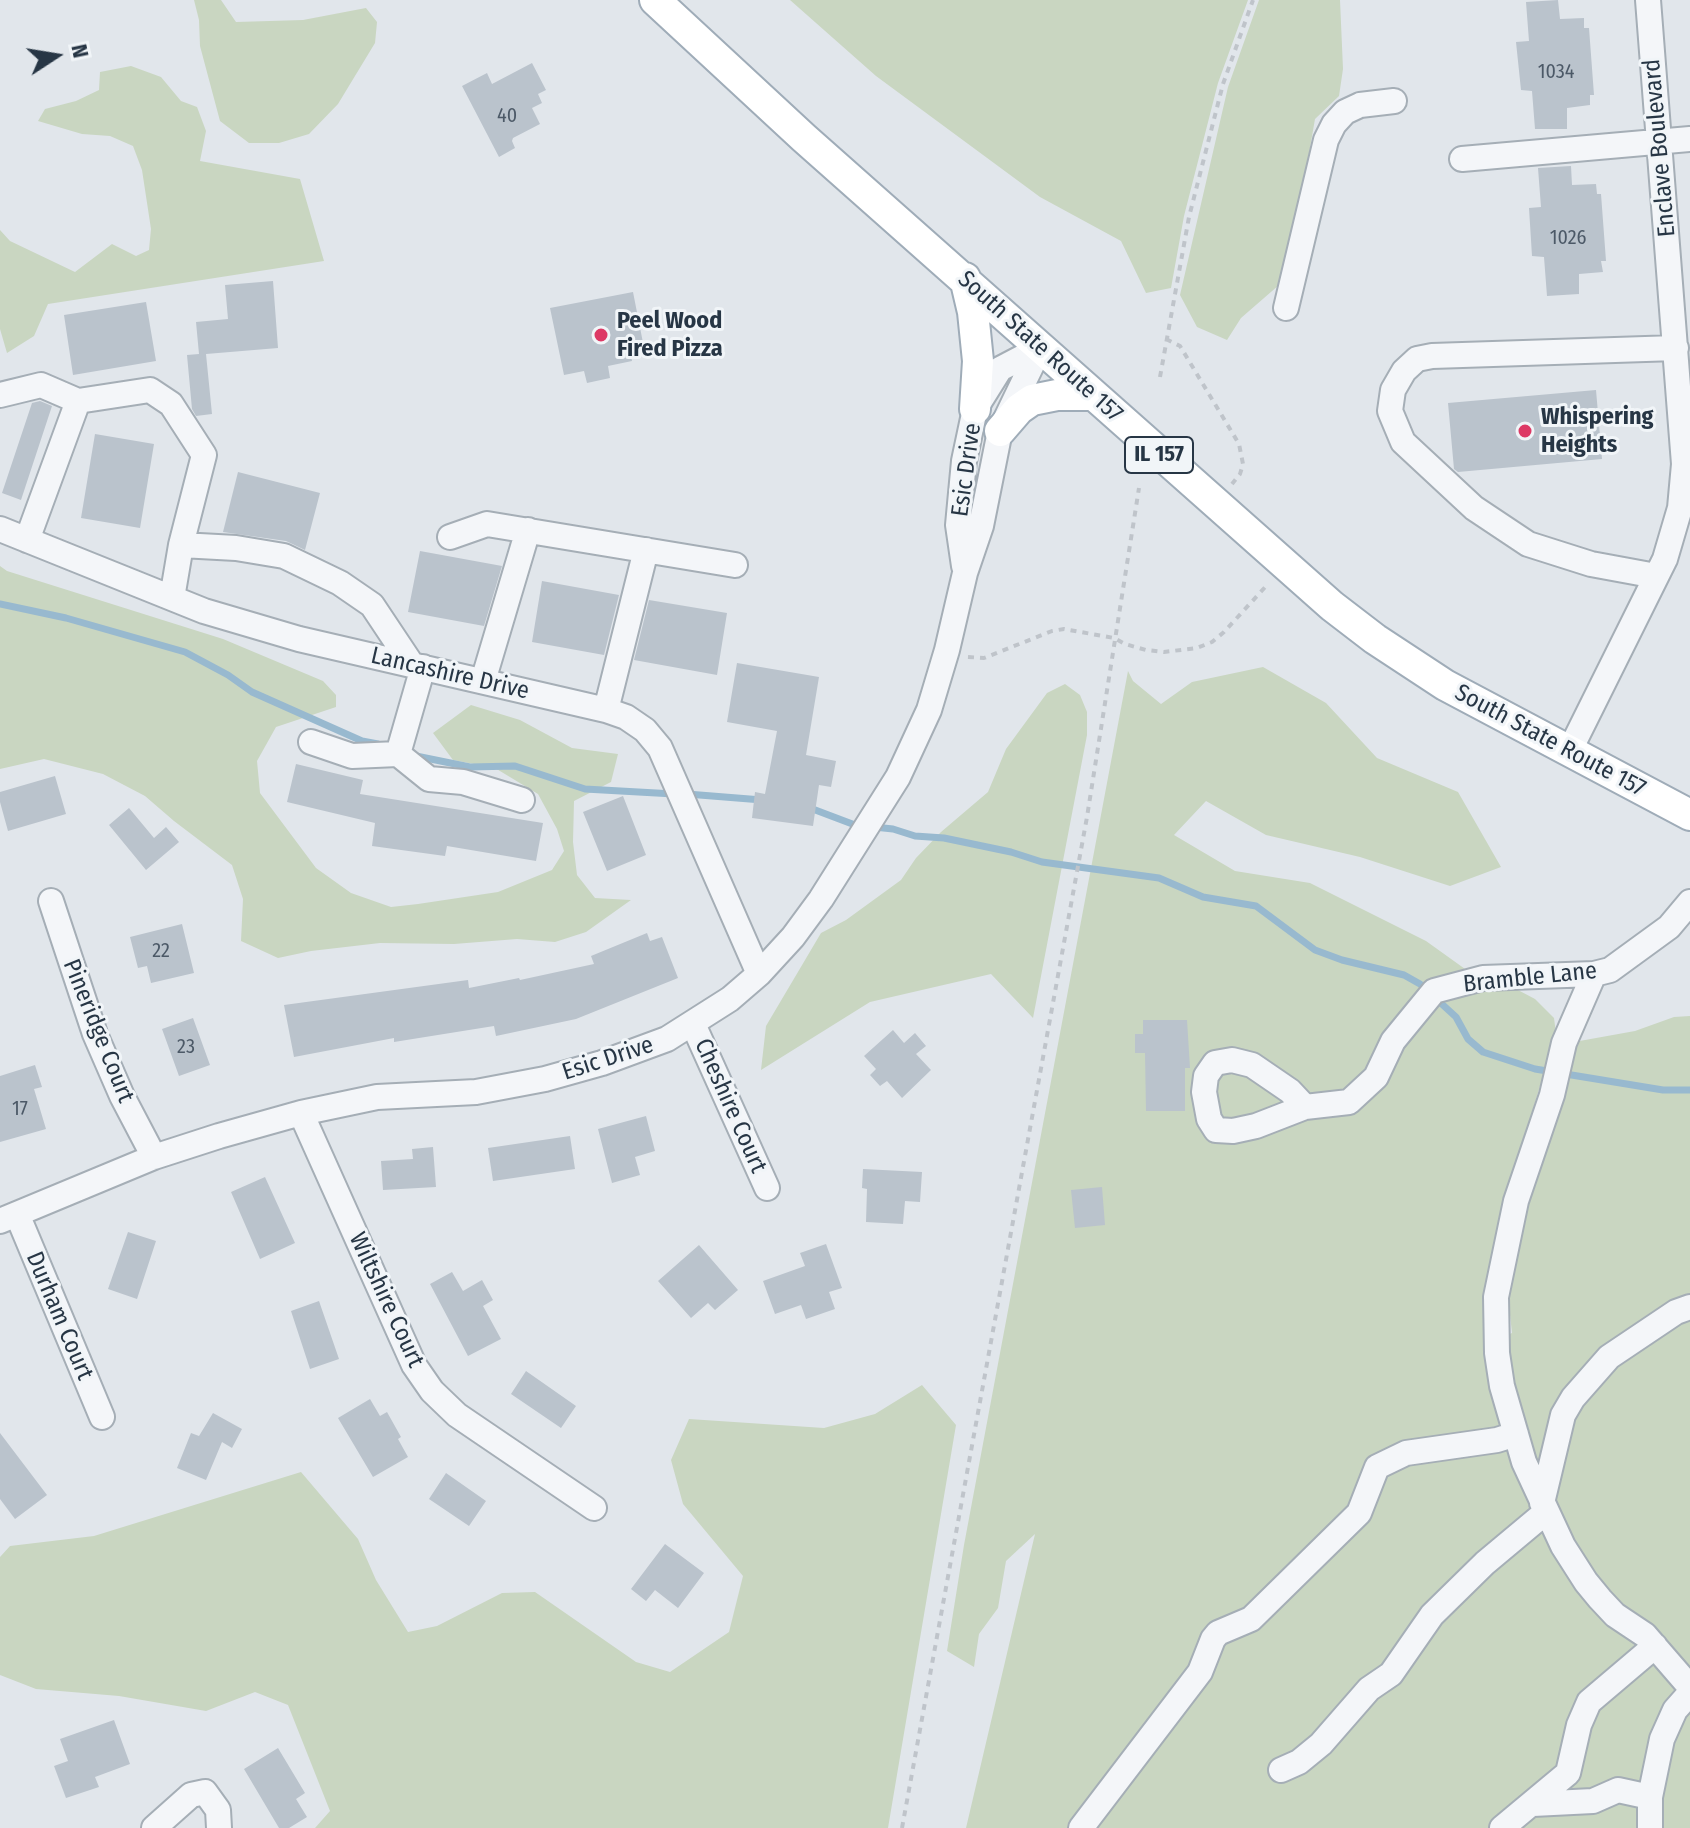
<!DOCTYPE html>
<html>
<head>
<meta charset="utf-8">
<style>
	body { margin:0 }
	#map { position:relative; width:1690px; height:1828px; overflow:hidden; background:#e1e6eb; font-family:"Fira Sans Condensed",sans-serif }
	canvas { display:block }
	.north { position:absolute; left:16px; top:16px; width:80px; height:80px; -webkit-text-stroke:6px #f1f5f8; paint-order:stroke; rotate:78deg; font-size:22px; font-weight:700; line-height:32px; text-align:center; color:#273645 }
	.north::after { content:''; display:block; margin:auto; width:28px; height:36px; background:#273645; clip-path:polygon(50% 0,100% 100%,50% 72%,0 100%) }
</style>
</head>
<body>
<div id="map">
<canvas width="1690" height="1828"></canvas>
<div class="north">N</div>
</div>
<script>
const ctx = document.querySelector('canvas').getContext('2d');
ctx.lineJoin = 'round';
function paint(path, color) { ctx.fillStyle = color; ctx.fill(path, 'evenodd'); }
const poly = rows => new Path2D(rows.map(r => 'M' + r).join(''));
function stroke(path, color, width, dash) { ctx.strokeStyle = color; ctx.lineWidth = width; ctx.lineCap = dash ? 'butt' : 'round'; ctx.setLineDash(dash || []); ctx.stroke(path); }
function drawText(font, color, halo, rows, align = 'center') {
  ctx.font = font + ' "Fira Sans Condensed",sans-serif'; ctx.lineWidth = 6; ctx.setLineDash([]); ctx.textBaseline = 'middle'; ctx.strokeStyle = halo; ctx.fillStyle = color; for (const [text, x, y, turn = 0] of rows) {
    ctx.save(); ctx.translate(x, y); ctx.rotate((+turn || 0) * Math.PI / 180); ctx.textAlign = isNaN(turn) ? turn : align; if (halo) ctx.strokeText(text, 0, 0); ctx.fillText(text, 0, 0); ctx.restore();
  }
}
paint(poly([
	[194,0,221,0,236,22,303,20,366,8,377,22,375,43,338,104,309,134,279,143,249,143,220,121,200,46,199,20],
	[790,0,1248,0,1218,83,1184,216,1171,288,1146,293,1121,241,1040,197,876,76],
	[1259,0,1340,0,1343,69,1339,96,1315,119,1291,257,1279,285,1241,318,1227,340,1197,327,1180,295,1228,87],
	[131,66,161,77,181,101,197,107,206,131,200,161,300,179,324,261,48,304,34,336,7,353,0,329,0,230,10,241,75,272,112,244,136,256,149,250,151,229,142,170,133,146,110,136,82,134,38,121,45,109,76,101,99,90,100,72],
	[0,566,7,571,223,639,323,681,336,695,336,707,276,727,257,761,260,793,316,868,351,893,391,907,418,904,498,892,552,870,564,851,557,829,538,794,495,768,453,760,433,733,471,705,520,720,572,748,618,754,611,782,574,801,573,842,577,875,595,898,631,900,586,932,555,942,517,939,454,944,380,943,311,951,278,958,241,941,243,899,232,865,174,821,145,796,103,774,44,759,0,769],
	[1263,667,1326,703,1377,758,1458,792,1501,867,1450,886,1360,857,1266,835,1206,801,1174,835,1235,871,1310,883,1426,941,1486,984,1516,989,1535,999,1554,1018,1557,1041,1540,1086,1506,1198,1487,1343,1512,1333,1508,1297,1526,1205,1574,1042,1635,1031,1674,1017,1690,1016,1690,1828,966,1828,1035,1534,1006,1561,998,1608,979,1634,974,1667,947,1651,964,1545,1128,671,1133,681,1161,704,1192,682],
	[1065,684,1080,695,1087,712,1087,735,1033,1018,991,974,870,1002,761,1070,766,1026,821,933,846,920,901,880,916,858,941,832,988,792,1006,749,1047,693],
	[922,1385,956,1425,888,1828,315,1828,330,1811,288,1705,255,1692,206,1711,119,1696,36,1689,0,1675,0,1557,10,1546,94,1536,301,1472,358,1539,376,1580,408,1632,437,1626,502,1593,535,1592,636,1662,670,1672,729,1632,743,1576,683,1504,671,1460,689,1419,824,1428,875,1414]
]), '#c9d6c1');
stroke(poly([
	[0,604,66,618,185,652,228,675,252,692,362,741,378,744],
	[416,756,470,767,515,766,585,789,674,794],
	[687,794,762,800],
	[810,808,855,825,893,829,915,836,944,838,1011,852,1042,862,1159,878,1203,897,1256,906,1315,950,1342,960,1404,975,1420,984,1456,1017,1468,1039,1483,1052,1535,1069,1663,1090,1690,1090]
]), '#98b9cf', 7);
paint(poly([
	[1558,0,1560,19,1584,18,1584,28,1589,28,1594,95,1590,95,1590,105,1567,108,1567,129,1535,129,1532,91,1521,90,1516,42,1529,41,1526,2],
	[532,63,546,90,538,94,542,103,532,108,540,124,513,138,512,141,515,148,499,157,462,86,487,73,492,84],
	[1571,166,1572,185,1596,184,1597,194,1601,194,1606,261,1601,261,1603,272,1579,274,1579,294,1547,296,1544,257,1532,256,1529,208,1541,207,1538,168],
	[273,281,278,348,206,354,212,414,196,416,192,409,187,355,199,354,196,322,228,319,225,285],
	[633,292,645,353,631,356,632,361,608,366,610,378,587,383,584,371,564,375,550,308],
	[146,302,156,361,73,375,64,315],
	[1596,390,1602,459,1458,472,1454,469,1448,403],
	[40,401,52,406,21,500,2,493,32,403],
	[95,434,154,444,140,528,81,518],
	[238,472,320,493,305,550,286,541,223,532],
	[420,551,502,566,484,626,408,612],
	[542,581,619,595,604,655,532,642],
	[649,600,727,613,717,675,634,660],
	[737,663,819,677,806,755,836,761,831,787,819,785,813,826,752,818,755,792,765,794,777,731,727,722],
	[296,764,363,780,360,794,543,823,536,861,447,846,445,856,372,846,375,823,287,802],
	[55,776,66,814,8,831,0,802,0,792],
	[623,796,646,855,607,871,583,812],
	[129,808,154,838,166,827,179,842,146,870,109,825],
	[182,924,194,973,151,983,147,966,138,968,130,937],
	[647,933,650,941,662,937,678,978,576,1019,496,1036,494,1026,394,1042,394,1038,294,1057,284,1005,468,980,469,988,519,978,520,980,594,964,591,956],
	[193,1018,210,1065,179,1076,162,1029],
	[1143,1020,1187,1020,1190,1068,1185,1068,1185,1111,1146,1111,1145,1053,1135,1053,1135,1034,1143,1034],
	[893,1030,904,1043,915,1033,926,1046,916,1054,931,1070,902,1098,887,1081,880,1086,870,1075,876,1069,864,1056],
	[35,1065,42,1087,34,1089,46,1129,0,1142,0,1076],
	[646,1116,655,1151,635,1157,640,1175,612,1183,598,1129],
	[570,1136,575,1169,493,1181,488,1148],
	[433,1147,436,1187,383,1190,381,1161,413,1159,412,1149],
	[863,1169,922,1172,920,1202,905,1201,903,1224,866,1222,867,1189,862,1188],
	[265,1177,295,1243,260,1259,231,1192],
	[1102,1187,1105,1225,1075,1228,1071,1190],
	[128,1232,156,1241,137,1299,108,1289],
	[826,1244,842,1288,829,1292,835,1309,806,1319,801,1305,775,1314,763,1281,805,1266,800,1253],
	[699,1245,738,1290,715,1310,708,1303,691,1318,658,1281],
	[452,1272,463,1291,482,1280,493,1300,483,1306,501,1339,468,1356,430,1284],
	[319,1301,339,1359,310,1369,291,1311],
	[526,1371,576,1406,561,1428,511,1394],
	[370,1399,380,1416,387,1412,401,1437,398,1439,408,1457,373,1477,338,1418],
	[213,1413,242,1429,232,1448,222,1442,206,1480,177,1468,191,1433,199,1436],
	[0,1433,47,1495,15,1519,0,1499],
	[446,1473,486,1501,469,1526,429,1499],
	[665,1544,704,1573,678,1608,655,1590,646,1601,631,1589],
	[114,1720,130,1764,95,1777,99,1787,66,1798,54,1766,68,1761,60,1739],
	[278,1748,305,1793,296,1799,307,1817,289,1828,279,1828,244,1769]
]), '#bac3cc');
const minor = poly([
	[1462,159,1690,139],
	[1286,308,1326,140,1334,124,1345,112,1360,105,1394,101],
	[0,395,41,385,78,401,27,540],
	[78,401,150,390,171,404,204,455,181,545,172,598],
	[0,529,204,611,299,639,606,710,626,717,645,730,660,748,759,974],
	[450,537,487,524,735,565],
	[181,545,236,548,284,556,340,583,372,605,412,665],
	[964,566,958,525,964,461,975,409,1000,369,1040,348],
	[1656,576,1591,564,1528,544,1474,508,1403,442,1390,411,1393,390,1404,371,1417,359,1432,356,1676,348],
	[483,681,528,530],
	[606,710,646,550],
	[311,742,352,756,398,754,429,779,463,782,522,800],
	[1569,752,1665,559,1680,508,1684,464,1648,0],
	[398,754,423,667],
	[51,901,95,1034,122,1096,154,1157],
	[1594,974,1564,1043,1552,1095,1516,1201,1496,1297,1497,1353,1502,1386,1524,1462,1563,1546,1586,1582,1600,1599,1615,1615,1645,1635,1690,1687],
	[693,1024,767,1188],
	[1305,1107,1290,1091,1252,1065,1232,1060,1215,1063,1206,1076,1204,1092,1209,1119,1216,1130,1233,1131,1256,1126,1305,1107,1349,1102,1376,1077,1393,1041,1434,991,1483,978,1594,974,1610,970,1669,927,1690,902],
	[301,1113,414,1365,432,1391,457,1415,594,1508],
	[17,1214,102,1417],
	[0,1221,154,1157,219,1136,301,1113,377,1097,476,1092,545,1079,602,1063,667,1039,730,999,759,974,793,937,821,899,898,777,929,710,947,650,965,573,981,526,1000,431,1040,348],
	[1542,1503,1563,1415,1573,1398,1609,1357,1676,1312,1690,1307],
	[1281,1770,1299,1762,1321,1744,1369,1689,1391,1674,1432,1615,1485,1563,1546,1512],
	[1533,1804,1593,1801,1618,1790,1650,1797],
	[154,1828,191,1795,205,1792,218,1810,219,1828],
	[1081,1828,1200,1672,1213,1639,1218,1633,1251,1619,1359,1513,1377,1467,1406,1453,1497,1440,1516,1434],
	[1502,1828,1568,1773,1579,1725,1589,1702,1655,1646],
	[1650,1828,1650,1797,1662,1739,1675,1710,1690,1693]
]);
const major = poly([
	[655,0,804,138,1332,606,1375,639,1445,685,1690,815],
	[965,278,973,312,978,361,975,409],
	[1000,431,1019,409,1032,400,1057,395,1091,395]
]);
stroke(minor, '#a5aeb6', 28);
stroke(major, '#9facb8', 34);
stroke(poly([
	[1166,339,1180,346,1239,444,1243,464,1240,474,1232,484],
	[1160,377,1189,217,1223,84,1253,0],
	[968,657,984,658,1052,631,1064,629,1114,638,1125,644,1146,650,1164,652,1197,648,1212,642,1224,632,1268,584],
	[902,1828,1087,817,1139,488]
]), '#bfc4ca', 4, [6, 6]);
stroke(minor, '#f4f6f9', 24);
stroke(major, '#fff', 30);
for (const [x, y, r, color] of [
	[601,335,8,"#dd3965"],
	[1525,431,8,"#dd3965"]
]) { const dot = new Path2D(); dot.arc(x, y, r, 0, 2 * Math.PI); ctx.fillStyle = color; ctx.fill(dot); stroke(dot, '#f1f5f8', 3); }
drawText('20px', '#4c5967', null, [
	["1034",1556,72],
	["40",507,116],
	["1026",1568,238],
	["22",161,951],
	["23",186,1047],
	["17",20,1109]
]);
for (const [x, y, w] of [
	[1159,455,68]
]) { const box = new Path2D(); box.roundRect(x - w / 2, y - 18, w, 36, 6); ctx.fillStyle = '#f1f5f8'; ctx.fill(box); stroke(box, '#273645', 2); }
drawText('bold 22px', '#273645', null, [
	["IL 157",1159,455]
]);
drawText('24px', '#273645', '#f1f5f8', [
	["Enclave Boulevard",1660,148,-95],
	["South State Route 157",1040,347,42],
	["Esic Drive",967,470,-82],
	["Lancashire Drive",450,674,13],
	["South State Route 157",1550,741,28],
	["Bramble Lane",1530,978,-6],
	["Pineridge Court",98,1031,68],
	["Esic Drive",608,1059,-18],
	["Cheshire Court",730,1106,66],
	["Wiltshire Court",386,1300,65],
	["Durham Court",59,1316,67]
]);
drawText('bold 24px', '#273645', '#f1f5f8', [
	["Peel Wood",617,321],
	["Fired Pizza",617,349],
	["Whispering",1541,417],
	["Heights",1541,445]
], 'left');
</script>
</body>
</html>
